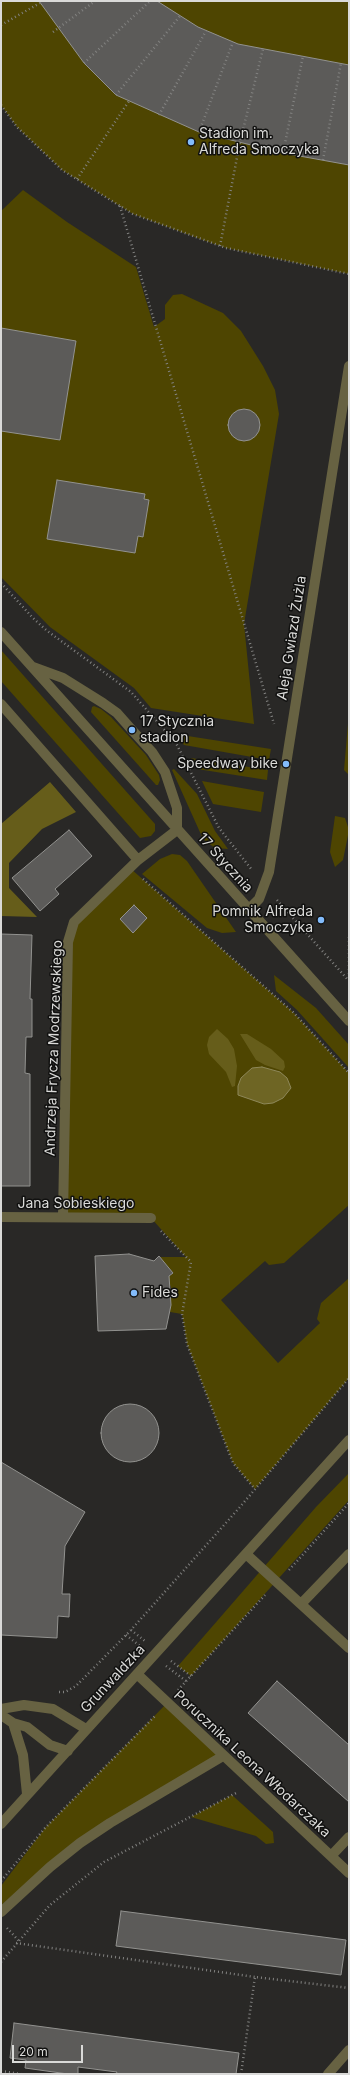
<!DOCTYPE html>
<html>
<head>
<meta charset="utf-8">
<style>
	body { margin:0 }
	#map { position:relative; width:350px; height:2075px; overflow:hidden; background:#292826; font-family:Inter,sans-serif }
	canvas { display:block }
	.frame { position:absolute; inset:0; border:2px solid #dadad8; pointer-events:none }
	.scale { position:absolute; left:12px; top:2045px; width:71px; height:18px; box-sizing:border-box; border:2px solid #dadad8; border-top:0; padding-left:5px; font-size:12px; line-height:14px; white-space:nowrap; color:#dadad8; -webkit-text-stroke:3px #111110; paint-order:stroke }
</style>
</head>
<body>
<div id="map">
<canvas width="350" height="2075"></canvas>
<div class="frame"></div>
<div class="scale">20 m</div>
</div>
<script>
const ctx = document.querySelector('canvas').getContext('2d');
ctx.lineJoin = 'round';
function paint(path, color) { ctx.fillStyle = color; ctx.fill(path, 'evenodd'); }
const poly = rows => new Path2D(rows.map(r => 'M' + r).join(''));
function stroke(path, color, width, dash) { ctx.strokeStyle = color; ctx.lineWidth = width; ctx.lineCap = dash ? 'butt' : 'round'; ctx.setLineDash(dash || []); ctx.stroke(path); }
function drawText(font, color, halo, rows, align = 'center') {
  ctx.font = font + ' Inter,sans-serif'; ctx.lineWidth = 3; ctx.setLineDash([]); ctx.textBaseline = 'middle'; ctx.strokeStyle = halo; ctx.fillStyle = color; for (const [text, x, y, turn = 0] of rows) {
    ctx.save(); ctx.translate(x, y); ctx.rotate((+turn || 0) * Math.PI / 180); ctx.textAlign = isNaN(turn) ? turn : align; if (halo) ctx.strokeText(text, 0, 0); ctx.fillText(text, 0, 0); ctx.restore();
  }
}
paint(poly([
	[1,1,349,1,349,274,226,248,200,239,133,214,62,170,17,127,1,105],
	[23,190,67,222,136,267,154,327,165,319,165,305,173,295,182,294,223,313,241,331,263,366,275,390,279,414,244,624,254,724,151,708,134,688,50,627,1,577,1,211],
	[1,650,155,824,155,831,151,836,140,838,1,681],
	[94,706,101,709,111,717,146,755,159,775,160,780,158,785,156,785,91,712,92,707],
	[349,712,349,775,344,770],
	[175,734,271,749,269,760,184,745],
	[191,758,268,770,267,780,197,769],
	[174,769,197,794,215,831,228,849,215,848,203,839,172,770],
	[202,781,264,792,261,812,213,804],
	[335,816,345,818,349,830,343,860,335,867,330,852],
	[172,854,180,855,187,861,236,932,222,933,207,928,142,874,160,859],
	[130,868,294,1013,349,1073,349,1205,284,1263,269,1265,265,1261,221,1300,278,1363,320,1323,317,1319,321,1303,349,1278,349,1378,255,1489,233,1463,187,1344,182,1314,170,1312,171,1287,166,1279,173,1273,160,1257,186,1257,151,1218,63,1217,68,942,74,922],
	[274,975,316,1008,349,1045,349,1068,297,1010,276,991],
	[349,1473,349,1500,191,1676,178,1666,316,1507],
	[167,1703,223,1756,110,1823,1,1905,1,1886,45,1828],
	[232,1795,273,1832,274,1843,266,1844,256,1836,191,1817]
]), '#4e4501');
paint(poly([
	[50,782,76,812,42,829,9,863,9,888,37,917,1,916,1,824],
	[217,1029,228,1039,234,1049,237,1066,235,1086,232,1087,226,1072,209,1054,207,1045,209,1037],
	[240,1034,247,1034,271,1049,284,1061,285,1067,283,1071,265,1065,256,1060]
]), '#665d1a');
const water = poly([
	[262,1067,280,1072,287,1078,291,1088,283,1098,273,1103,264,1104,238,1095,238,1086,241,1078,252,1068,262,1067]
]);
paint(water, '#6e6524');
stroke(water, '#8e885a', 1);
const building = poly([
	[39,1,157,1,198,27,238,44,349,65,349,165,283,153,199,132,116,95,84,63,39,1],
	[1,328,76,341,60,440,1,431,1,328],
	'228 425a16 16 0 1 1 32 0a16 16 0 1 1-32 0Z',
	[57,480,145,494,144,499,149,500,143,537,138,536,135,553,47,539,57,480],
	[69,830,92,856,55,889,59,894,40,911,12,878,69,830],
	[134,905,147,918,133,933,120,919,134,905],
	[1,934,32,935,30,999,32,999,32,1037,26,1037,25,1073,30,1074,30,1186,1,1186,1,934],
	[129,1254,154,1261,159,1256,173,1273,169,1276,171,1305,166,1329,98,1331,95,1256,129,1254],
	'101 1433a29 29 0 1 1 58 0a29 29 0 1 1-58 0Z',
	[1,1462,85,1512,65,1546,62,1594,70,1594,69,1617,58,1616,57,1638,1,1635,1,1462],
	[277,1681,349,1745,349,1802,248,1713,277,1681],
	[121,1911,346,1940,341,1975,116,1946,121,1911],
	[14,2023,239,2053,236,2074,116,2074,117,2072,78,2067,78,2074,68,2074,25,2068,26,2060,10,2058,14,2023]
]);
paint(building, '#5c5b59');
stroke(building, '#92928f', 1);
stroke(poly([
	[1,25,40,3],
	[53,32,95,1],
	[84,63,150,1],
	[116,95,180,16],
	[1,105,17,127,62,170,133,214,226,248,349,274],
	[159,115,206,31],
	[199,132,233,42],
	[283,153,303,56],
	[323,160,341,63],
	[77,179,129,101],
	[120,206,274,724],
	[220,246,240,142,263,49],
	[1,583,33,618,46,630,131,692,176,743,219,828,252,870],
	[143,879,294,1013,349,1073],
	[277,900,349,981],
	[349,937,349,975],
	[161,1231,191,1262,182,1314,187,1344,233,1463,255,1489],
	[289,1570,349,1503],
	[131,1630,145,1641],
	[126,1635,140,1646],
	[171,1661,191,1676],
	[166,1666,186,1681],
	[178,1690,265,1595],
	[59,1692,65,1692,76,1686,131,1630,240,1507,349,1378],
	[1,1881,45,1828,156,1715],
	[7,1928,19,1941],
	[16,1943,255,1977],
	[1,1962,50,1905,104,1862,238,1792],
	[1,2071,21,2074],
	[241,2074,255,1977,349,1988]
]), '#828280', 2.5, [1, 3]);
stroke(poly([
	[1,632,349,1021],
	[33,667,63,678,103,703,117,713,132,730,152,752,165,772,177,808,177,830],
	[1,704,138,860],
	[248,910,259,899,269,872,349,366],
	[1,1217,151,1218],
	[63,1217,68,942,74,922,138,860,177,830],
	[246,1554,349,1648],
	[301,1604,349,1554],
	[137,1674,349,1873],
	[1,1709,24,1705,53,1709,86,1729],
	[1,1715,13,1723,27,1727,50,1745,68,1751],
	[13,1723,23,1755,27,1794],
	[1,1824,349,1440],
	[331,1856,349,1837],
	[1,1912,50,1867,80,1843,110,1823,223,1756],
	[328,2074,349,2050]
]), '#676242', 10);
for (const [x, y, r, color] of [
	[191,142,4,"#83bcfb"],
	[132,730,4,"#83bcfb"],
	[286,764,4,"#83bcfb"],
	[321,920,4,"#83bcfb"],
	[134,1293,4,"#83bcfb"]
]) { const dot = new Path2D(); dot.arc(x, y, r, 0, 2 * Math.PI); ctx.fillStyle = color; ctx.fill(dot); stroke(dot, '#111110', 1.5); }
drawText('14px', '#dadad8', '#111110', [
	["Stadion im.",199,134],
	["Alfreda Smoczyka",199,150],
	["17 Stycznia",140,722],
	["stadion",140,738],
	["Speedway bike",278,764,"right"],
	["Pomnik Alfreda",313,912,"right"],
	["Smoczyka",313,928,"right"],
	["Fides",142,1293]
], 'left');
drawText('14px', '#dadad8', '#111110', [
	["Aleja Gwiazd Żużla",292,638,-81],
	["17 Stycznia",225,863,48],
	["Andrzeja Frycza Modrzewskiego",54,1048,-88],
	["Jana Sobieskiego",76,1204],
	["Grunwaldzka",113,1679,-47],
	["Porucznika Leona Włodarczaka",252,1764,43]
]);
</script>
</body>
</html>
